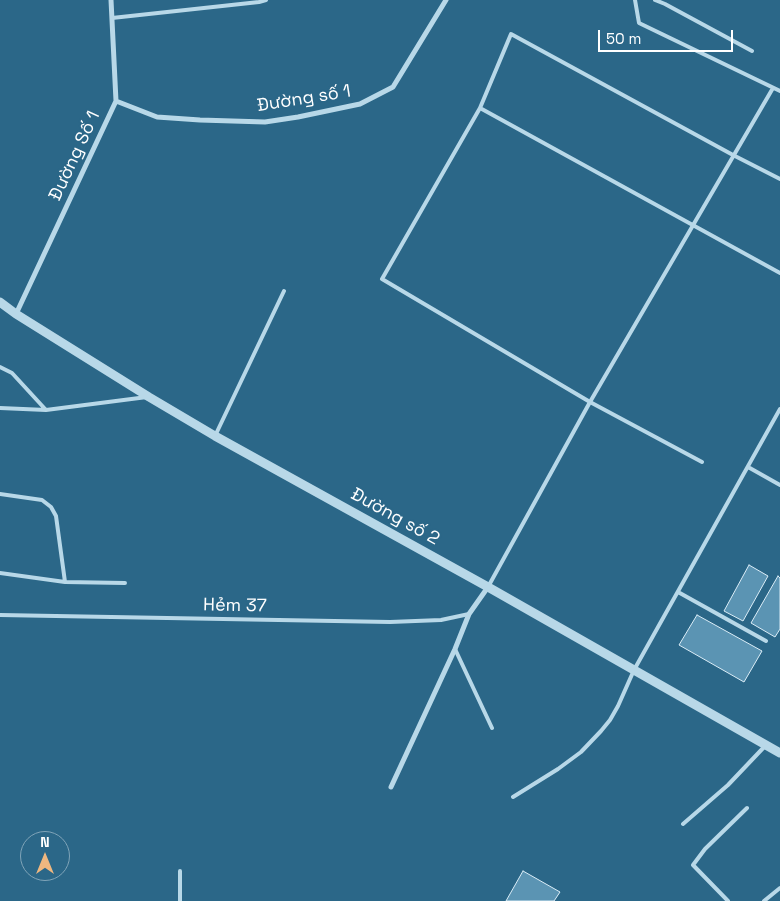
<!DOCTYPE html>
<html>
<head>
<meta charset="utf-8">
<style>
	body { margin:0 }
	#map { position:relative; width:780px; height:901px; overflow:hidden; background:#2b6788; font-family:"Space Grotesk",sans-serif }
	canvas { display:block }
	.north { position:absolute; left:20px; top:831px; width:50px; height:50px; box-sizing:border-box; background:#2b6788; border:1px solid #80a4b8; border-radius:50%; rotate:0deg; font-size:14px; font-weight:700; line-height:20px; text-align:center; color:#fff }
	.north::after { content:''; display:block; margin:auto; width:18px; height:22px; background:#eeb780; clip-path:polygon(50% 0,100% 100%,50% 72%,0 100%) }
	.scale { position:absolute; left:598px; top:30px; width:135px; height:22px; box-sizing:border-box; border:2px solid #fff; border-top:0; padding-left:6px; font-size:15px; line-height:18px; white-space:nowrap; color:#fff; -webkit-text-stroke:4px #2b6788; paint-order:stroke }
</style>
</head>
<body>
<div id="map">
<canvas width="780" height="901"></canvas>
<div class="north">N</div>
<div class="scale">50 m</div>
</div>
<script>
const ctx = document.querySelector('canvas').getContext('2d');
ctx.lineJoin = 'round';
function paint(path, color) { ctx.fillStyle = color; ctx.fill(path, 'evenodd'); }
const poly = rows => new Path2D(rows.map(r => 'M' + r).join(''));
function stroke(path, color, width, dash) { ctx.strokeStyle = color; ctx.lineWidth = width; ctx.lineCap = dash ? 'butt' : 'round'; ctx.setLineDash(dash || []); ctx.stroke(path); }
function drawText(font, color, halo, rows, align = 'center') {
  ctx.font = font + ' "Space Grotesk",sans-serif'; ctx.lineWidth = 4; ctx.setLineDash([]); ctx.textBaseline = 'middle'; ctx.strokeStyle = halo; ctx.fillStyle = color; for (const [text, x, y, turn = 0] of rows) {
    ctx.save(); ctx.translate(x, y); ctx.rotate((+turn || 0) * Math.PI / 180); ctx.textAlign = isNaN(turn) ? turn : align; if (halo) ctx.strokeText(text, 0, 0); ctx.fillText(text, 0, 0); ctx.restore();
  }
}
const building = poly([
	[749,565,768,576,743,621,724,611,749,565],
	[778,576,780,578,780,629,775,637,751,623,778,576],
	[697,615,762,651,744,682,679,645,697,615],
	[523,871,560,892,554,901,506,901,523,871]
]);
paint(building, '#5b94b3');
stroke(building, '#dbedf7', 1);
stroke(poly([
	[635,0,639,23,780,91],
	[655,0,665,4,752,51],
	[112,18,259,2,266,0],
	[480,108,780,273],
	[0,367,12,373,46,410],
	[0,408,46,410,147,397],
	[215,436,284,291],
	[702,462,590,402,382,279,480,108,511,34,733,155,780,179],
	[748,467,780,485],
	[0,494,42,500,51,507,56,516,65,582],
	[0,573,65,582,125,583],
	[488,587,590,402,773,88],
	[678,592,766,641],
	[0,615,390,622,441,620,469,614],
	[455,649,492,728],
	[513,797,558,769,581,752,601,731,610,720,618,706,634,670,780,409],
	[683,824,728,785,766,745],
	[180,901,180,871],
	[728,901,693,865,705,849,747,808],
	[764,901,780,888]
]), '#b8d8e8', 4);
stroke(poly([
	[116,101,157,117,200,120,265,122,298,117,360,104,393,87,446,0],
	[16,314,116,101,111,0],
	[391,787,455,649,469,614,488,587]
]), '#b8d8e8', 5);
stroke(poly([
	[0,302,16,314,149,397,215,436,488,587,780,753]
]), '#b8d8e8', 9);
drawText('18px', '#fff', '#2b6788', [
	["Đường số 1",304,99,-9],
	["Đường Số 1",75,156,-65],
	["Đường số 2",395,517,29],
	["Hẻm 37",235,606,1]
]);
</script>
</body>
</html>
